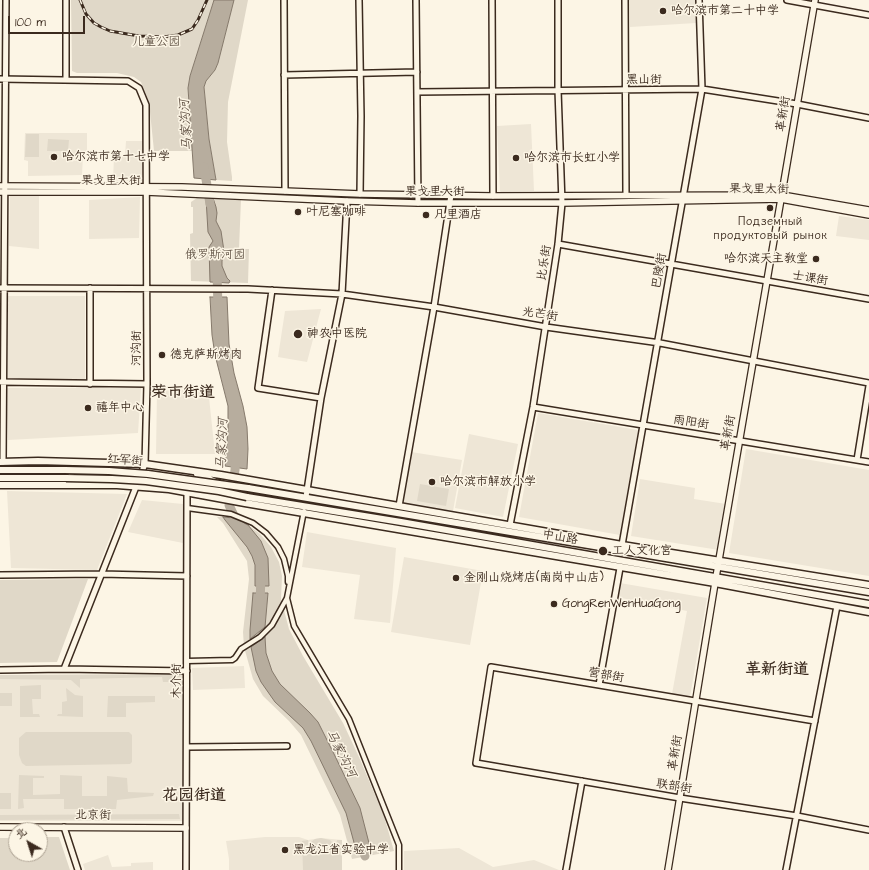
<!DOCTYPE html>
<html>
<head>
<meta charset="utf-8">
<style>
	body { margin:0 }
	#map { position:relative; width:869px; height:870px; overflow:hidden; background:#fcf5e5; font-family:"Architects Daughter","LXGW WenKai TC",sans-serif }
	canvas { display:block }
	.north { position:absolute; left:8px; top:822px; width:40px; height:40px; box-sizing:border-box; background:#fcf5e5; border:1px solid #afa495; border-radius:50%; rotate:321deg; font-size:11px; font-weight:700; line-height:16px; text-align:center; color:#3b2a1e }
	.north::after { content:''; display:block; margin:auto; width:14px; height:18px; background:#3b2a1e; clip-path:polygon(50% 0,100% 100%,50% 72%,0 100%) }
	.scale { position:absolute; left:8px; top:16px; width:77px; height:18px; box-sizing:border-box; border:2px solid #3b2a1e; border-top:0; padding-left:5px; font-size:12px; line-height:14px; white-space:nowrap; color:#3b2a1e; -webkit-text-stroke:3px #fcf5e5; paint-order:stroke }
</style>
</head>
<body>
<div id="map">
<canvas width="869" height="870"></canvas>
<div class="north">北</div>
<div class="scale">100 m</div>
</div>
<script>
const ctx = document.querySelector('canvas').getContext('2d');
ctx.lineJoin = 'round';
function paint(path, color) { ctx.fillStyle = color; ctx.fill(path, 'evenodd'); }
const poly = rows => new Path2D(rows.map(r => 'M' + r).join(''));
function stroke(path, color, width, dash) { ctx.strokeStyle = color; ctx.lineWidth = width; ctx.lineCap = dash ? 'butt' : 'round'; ctx.setLineDash(dash || []); ctx.stroke(path); }
function drawText(font, color, halo, rows, align = 'center') {
  ctx.font = font + ' "Architects Daughter","LXGW WenKai TC",sans-serif'; ctx.lineWidth = 3; ctx.setLineDash([]); ctx.textBaseline = 'middle'; ctx.strokeStyle = halo; ctx.fillStyle = color; for (const [text, x, y, turn = 0] of rows) {
    ctx.save(); ctx.translate(x, y); ctx.rotate((+turn || 0) * Math.PI / 180); ctx.textAlign = isNaN(turn) ? turn : align; if (halo) ctx.strokeText(text, 0, 0); ctx.fillText(text, 0, 0); ctx.restore();
  }
}
paint(poly([
	[629,0,695,0,696,23,630,27],
	[531,124,534,191,500,192,497,126],
	[25,133,87,133,87,154,83,154,82,175,28,176,28,161,24,160],
	[126,141,143,141,142,181,113,181,114,156,125,156],
	[39,195,39,249,9,246,10,196],
	[140,197,139,238,89,239,89,200],
	[839,216,869,220,869,240,836,236],
	[8,296,85,296,85,381,8,378],
	[321,309,307,362,278,357,285,311],
	[6,388,141,388,138,433,8,440],
	[208,388,215,454,156,454,157,391],
	[538,413,638,430,620,535,519,517],
	[469,434,518,444,503,517,455,508],
	[746,449,869,470,869,576,729,553],
	[411,452,462,460,453,511,403,504],
	[640,479,695,488,694,499,726,504,719,550,631,536],
	[7,491,127,494,97,570,11,568],
	[142,500,183,504,183,543,128,532],
	[307,532,396,548,390,623,354,619,360,575,302,567],
	[404,557,483,571,470,645,391,632],
	[620,583,707,598,690,697,672,694,687,611,616,597],
	[244,666,245,688,193,690,192,668],
	[184,674,183,821,0,821,0,676],
	[265,837,299,837,308,840,321,838,342,840,342,870,229,870,229,859,226,841],
	[459,848,493,867,534,860,559,870,404,870,404,851],
	[108,855,112,867,131,866,131,863,153,862,153,870,85,870,83,864]
]), '#eee6d6');
paint(poly([
	[71,0,214,0,190,76,188,88,193,151,154,151,149,102,141,82,134,77,117,73,77,73,72,71],
	[234,0,248,0,228,102,227,142,232,177,232,181,216,180,209,139,204,87,206,81,215,70,218,63],
	[26,134,39,134,39,157,25,157],
	[48,139,69,140,68,151,47,151],
	[197,198,241,199,239,249,249,249,248,283,191,281,190,234,193,233,193,207,191,207,191,202],
	[420,484,449,489,446,506,417,501],
	[217,517,223,517,240,521,248,525,260,534,271,547,279,562,282,576,281,599,289,629,303,656,343,723,359,757,384,816,394,851,352,859,340,815,301,735,289,721,263,696,253,679,244,647,243,632,249,579,247,561,223,523],
	[88,579,57,662,0,663,0,580],
	[180,674,181,682,163,682,162,677,80,679,80,688,71,680,0,679,0,675],
	[41,685,41,699,32,699,33,714,39,714,40,717,20,717,20,686],
	[66,688,75,695,83,696,83,717,57,716,58,714,62,714,62,702,67,701],
	[0,693,12,693,12,706,0,706],
	[108,696,155,696,155,702,126,703,126,717,107,717],
	[26,732,129,732,132,735,132,762,130,764,26,766,22,763,19,755,19,738],
	[19,775,44,776,44,778,33,778,33,795,60,794,60,775,82,776,82,796,107,796,107,776,127,778,128,792,154,793,153,796,117,800,116,809,64,809,64,799,23,799,24,808,18,809],
	[0,793,11,793,11,809,0,809],
	[179,814,180,819,0,820,0,815],
	[40,837,59,837,70,870,0,870,0,838,16,838,16,854,40,854],
	[321,838,330,840,336,846,337,840,342,840,342,870,303,870,302,841,308,840,309,846,311,842,315,839]
]), '#e0d8c8');
const water = poly([
	[214,0,234,0,218,63,215,70,206,81,204,87,209,139,216,180,194,178,188,88,190,76,214,0],
	[206,198,213,198,216,207,217,213,216,221,221,231,224,251,222,261,222,266,227,278,230,281,229,283,210,282,209,247,213,241,208,232,206,198],
	[210,297,227,297,229,344,234,373,243,406,247,427,248,449,247,469,225,466,228,429,228,406,215,355,212,335,210,297],
	[223,517,233,518,248,525,261,541,268,558,269,586,255,586,255,565,252,556,247,547,225,520,223,517],
	[253,593,268,593,265,627,250,639,250,630,253,593],
	[265,637,266,653,272,671,280,684,310,713,318,722,335,756,360,808,370,847,356,850,346,813,311,741,303,728,275,702,261,682,256,671,251,647,265,637]
]);
paint(water, '#b7ad9e');
stroke(water, '#85796b', 1);
stroke(poly([
	[204,167,210,204],
	[217,272,218,309],
	[236,456,235,470,229,505,236,520,243,529],
	[260,605,261,574],
	[360,838,365,856]
]), '#b7ad9e', 9);
const minor = poly([
	[187,508,231,514,253,523,266,533,278,547,284,559,288,576,288,582],
	[304,511,287,598,294,626,349,719,399,845,399,870],
	[187,661,232,660,235,658,241,649,260,637,272,625,287,598]
]);
const tertiary = poly([
	[284,0,285,191],
	[359,0,361,116,360,194],
	[416,0,418,203],
	[492,0,493,196],
	[625,0,626,195],
	[787,0,869,15],
	[284,75,417,72],
	[0,79,128,81,139,88,146,105,147,384,145,464,64,669],
	[66,80,66,0],
	[417,92,702,89,797,104,869,118],
	[558,244,869,299],
	[0,288,248,289,342,294,434,307,546,327,660,343,869,383],
	[272,290,258,388,321,398],
	[1,382,147,384],
	[90,384,90,288],
	[533,407,869,462],
	[857,460,869,386],
	[3,462,6,0],
	[306,497,321,398,342,294,347,201],
	[399,506,434,307,451,195],
	[510,525,533,407,558,244,562,203,558,90,558,0],
	[622,545,702,89,699,0],
	[0,575,101,574,187,576],
	[0,670,64,669,187,671],
	[599,685,620,568],
	[815,721,491,667,476,763,680,798,797,816,869,830],
	[187,747,287,746],
	[64,827,78,870],
	[186,870,187,492],
	[566,870,582,781],
	[786,870,837,606]
]);
const secondary = poly([
	[0,186,182,187,360,194,493,196,782,195,869,210],
	[0,192,146,192,347,201,418,203,562,203,781,199,869,215],
	[0,827,186,828],
	[668,870,715,583,781,199,815,0]
]);
const primary = poly([
	[0,462,38,461,145,464,221,475,622,545,869,585],
	[0,470,65,470],
	[197,474,218,483],
	[0,478,66,478],
	[0,485,117,485,169,489,245,503,715,583,869,612],
	[248,488,869,592],
	[247,497,401,522,869,604]
]);
stroke(minor, '#3b2a1e', 7);
stroke(tertiary, '#3b2a1e', 8);
stroke(secondary, '#3b2a1e', 8);
stroke(primary, '#3b2a1e', 9);
stroke(minor, '#fcf5e5', 4);
stroke(tertiary, '#fcf5e5', 5);
stroke(secondary, '#fcf5e5', 5.5);
stroke(primary, '#fcf5e5', 6);
const rail = poly([
	[80,0,86,14,94,23,101,27,110,31,139,36,163,37,178,35,192,29,198,20,207,0]
]);
stroke(rail, '#3b2a1e', 3);
stroke(rail, '#fcf5e5', 1.5, [4.5]);
const primaryBridge = poly([
	[65,470,109,471,148,474,248,488],
	[66,478,112,479,146,481,219,491,247,497]
]);
stroke(primaryBridge, '#3b2a1e', 9, []);
stroke(primaryBridge, '#fcf5e5', 6);
for (const [x, y, r, color] of [
	[663,11,4,"#3b2a1e"],
	[54,157,4,"#3b2a1e"],
	[516,158,4,"#3b2a1e"],
	[770,208,4,"#3b2a1e"],
	[298,212,4,"#3b2a1e"],
	[426,215,4,"#3b2a1e"],
	[816,259,4,"#3b2a1e"],
	[298,334,5,"#3b2a1e"],
	[162,355,4,"#3b2a1e"],
	[88,408,4,"#3b2a1e"],
	[432,482,4,"#3b2a1e"],
	[603,551,5,"#3b2a1e"],
	[456,578,4,"#3b2a1e"],
	[554,604,4,"#3b2a1e"],
	[285,850,4,"#3b2a1e"]
]) { const dot = new Path2D(); dot.arc(x, y, r, 0, 2 * Math.PI); ctx.fillStyle = color; ctx.fill(dot); stroke(dot, '#fcf5e5', 1.5); }
drawText('12px', '#3b2a1e', '#fcf5e5', [
	["哈尔滨市第二十中学",671,11],
	["哈尔滨市第十七中学",62,157],
	["哈尔滨市长虹小学",524,158],
	["叶尼塞咖啡",306,212],
	["凡里酒店",434,215],
	["Подземный",770,222,"center"],
	["продуктовый рынок",770,236,"center"],
	["哈尔滨天主教堂",808,259,"right"],
	["神农中医院",307,334],
	["德克萨斯烤肉",170,355],
	["禧年中心",96,408],
	["哈尔滨市解放小学",440,482],
	["工人文化宫",612,551],
	["金刚山烧烤店(南岗中山店)",464,578],
	["GongRenWenHuaGong",562,604],
	["黑龙江省实验中学",293,850]
], 'left');
drawText('12px', '#645648', '#fcf5e5', [
	["儿童公园",156,42],
	["俄罗斯河园",215,255]
]);
drawText('12px', '#3b2a1e', '#fcf5e5', [
	["黑山街",644,80],
	["革新街",784,114,-81],
	["果戈里大街",111,181],
	["果戈里大街",759,190,1],
	["果戈里大街",435,192],
	["比乐街",545,263,-81],
	["巴陵街",660,271,-80],
	["士课街",810,279,10],
	["光芒街",540,315,9],
	["河沟街",137,348,-90],
	["雨阳街",691,423,9],
	["革新街",729,433,-80],
	["红军街",125,461,4],
	["中山路",560,538,10],
	["营部街",606,676,10],
	["木介街",177,681,-90],
	["革新街",676,753,-81],
	["联部街",674,787,9],
	["北京街",93,816,1]
]);
drawText('italic 13px', '#605144', '#fcf5e5', [
	["马家沟河",187,125,-94],
	["马家沟河",223,444,-88],
	["马家沟河",340,754,63]
]);
drawText('bold 16px', '#3b2a1e', '#fcf5e5', [
	["荣市街道",183,394],
	["革新街道",777,671],
	["花园街道",194,797]
]);
</script>
</body>
</html>
